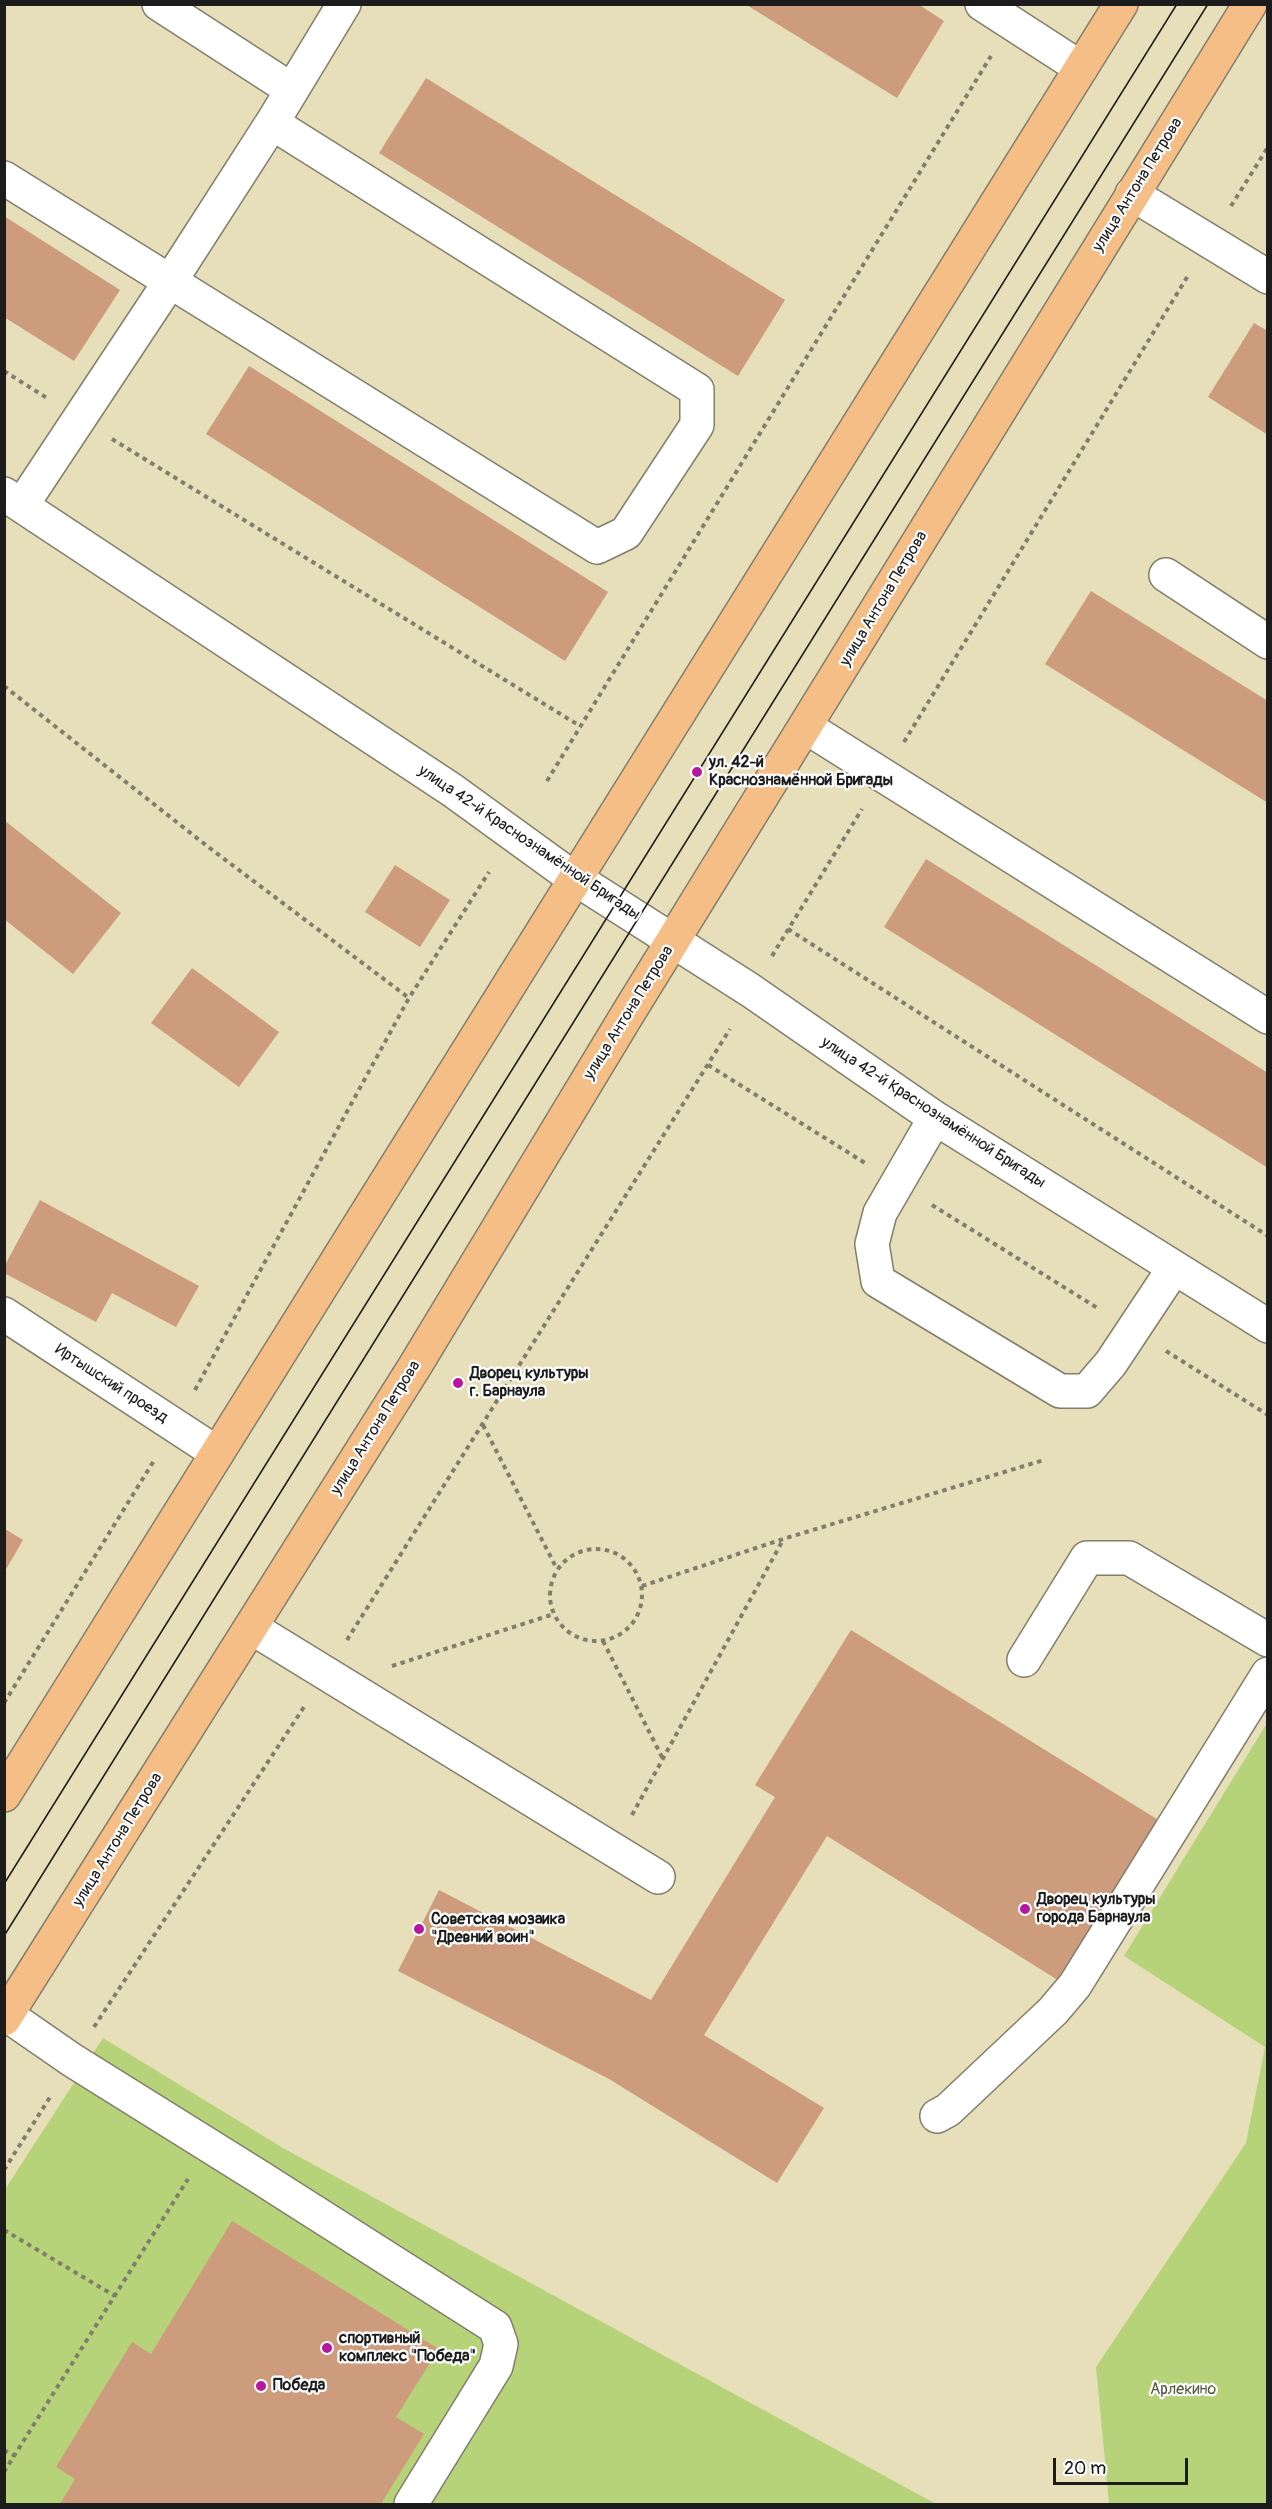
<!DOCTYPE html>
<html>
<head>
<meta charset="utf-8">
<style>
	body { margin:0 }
	#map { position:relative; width:1272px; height:2509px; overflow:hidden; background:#e6dfba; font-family:Pangolin,sans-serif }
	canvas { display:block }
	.frame { position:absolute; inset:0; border:6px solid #1c1c1c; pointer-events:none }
	.scale { position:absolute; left:1053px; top:2458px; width:135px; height:27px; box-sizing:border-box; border:3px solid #1c1c1c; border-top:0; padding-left:8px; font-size:18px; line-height:21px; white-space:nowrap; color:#1c1c1c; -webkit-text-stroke:4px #fff; paint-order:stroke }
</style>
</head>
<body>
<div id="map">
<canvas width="1272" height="2509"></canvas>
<div class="frame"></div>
<div class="scale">20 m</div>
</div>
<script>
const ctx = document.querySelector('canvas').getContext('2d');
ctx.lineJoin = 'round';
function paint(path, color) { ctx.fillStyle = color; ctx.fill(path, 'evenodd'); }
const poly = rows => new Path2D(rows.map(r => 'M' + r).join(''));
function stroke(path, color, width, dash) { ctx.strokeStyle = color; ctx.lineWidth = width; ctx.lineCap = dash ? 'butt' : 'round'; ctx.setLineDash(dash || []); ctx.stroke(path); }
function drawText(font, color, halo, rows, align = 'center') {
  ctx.font = font + ' Pangolin,sans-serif'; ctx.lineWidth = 4.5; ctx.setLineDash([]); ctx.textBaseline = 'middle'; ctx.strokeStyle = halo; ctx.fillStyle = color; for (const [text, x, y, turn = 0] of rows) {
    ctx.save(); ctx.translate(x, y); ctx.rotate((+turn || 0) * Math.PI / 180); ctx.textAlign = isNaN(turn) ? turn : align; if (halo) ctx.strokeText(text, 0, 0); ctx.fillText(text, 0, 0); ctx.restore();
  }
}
paint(poly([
	[1267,1723,1267,2504,1109,2504,1096,2367,1246,2143,1265,2047,1124,1956],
	[103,2038,283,2148,936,2504,5,2504,4,2191]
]), '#b6d379');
paint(poly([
	[745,4,918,4,944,21,897,98],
	[426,78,785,300,738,376,379,153],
	[4,216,120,290,74,361,4,317],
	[1254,323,1268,331,1268,435,1208,397],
	[249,366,608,592,565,661,206,434],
	[1091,591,1268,701,1268,803,1045,664],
	[4,820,121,913,73,974,4,919],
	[926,859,1268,1073,1268,1168,884,927],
	[395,865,450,900,420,947,365,912],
	[192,968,279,1032,239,1087,151,1023],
	[40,1200,199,1286,176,1327,112,1293,96,1322,4,1273,4,1267],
	[5,1529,23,1540,5,1571],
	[851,1630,1160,1821,1061,1982,827,1836,704,2035,824,2108,777,2183,609,2079,398,1971,439,1890,651,2000,775,1797,755,1785],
	[232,2221,439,2349,396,2417,424,2434,381,2504,60,2504,75,2479,56,2467,132,2342,151,2354]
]), '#cd9c7d');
const minor = poly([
	[159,4,292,90],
	[982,4,1081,68],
	[4,178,597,547,626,533,697,425,697,390,272,123],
	[1132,194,1268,277],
	[4,494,452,790,565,872,750,990,935,1118,1268,1326],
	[22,505,171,280,272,123,344,4],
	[1166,575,1268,642],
	[806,727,1268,1017],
	[935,1118,880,1213,872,1244,878,1281,1060,1391,1087,1391,1111,1363,1174,1268],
	[4,1314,217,1453],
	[252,1628,658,1877],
	[1024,1660,1087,1558,1129,1558,1268,1640],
	[7,2015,72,2060,261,2178,495,2327,501,2344,496,2366,411,2504],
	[937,2116,948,2110,1053,2011,1075,1985,1268,1674]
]);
const major = poly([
	[4,1795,1121,4],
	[4,2019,415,1366,627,1015,1250,4]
]);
stroke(minor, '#817e6b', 36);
stroke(major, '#817e6b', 36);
stroke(poly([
	[1231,206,1268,147],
	[4,371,47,398],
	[112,439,580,726],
	[4,686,207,846,409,998],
	[904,742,1189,274],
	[547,781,991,56],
	[788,929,1268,1236],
	[772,956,862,809],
	[708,1065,865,1163],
	[932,1205,1099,1309],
	[1166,1351,1268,1415],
	[195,1390,409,998,489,872],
	[483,1425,557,1569],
	'550 1595a46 46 0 1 1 92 0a46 46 0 1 1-92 0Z',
	[642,1586,783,1539,1044,1460],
	[347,1640,730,1029],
	[603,1641,663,1759],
	[392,1666,554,1614],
	[4,1703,155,1459],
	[632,1815,783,1540],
	[94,2027,304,1707],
	[4,2170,52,2094],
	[4,2230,115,2296],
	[4,2450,15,2456],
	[4,2472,188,2179]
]), '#817e6b', 4, [4.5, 4.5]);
stroke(minor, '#fff', 33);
stroke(major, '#f6be87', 33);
stroke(poly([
	[4,1884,1177,4],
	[4,1936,1208,4]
]), '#1c1c1c', 1.5);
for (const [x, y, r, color] of [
	[697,772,6,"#b5179e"],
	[458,1383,6,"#b5179e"],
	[1025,1909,6,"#b5179e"],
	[419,1929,6,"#b5179e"],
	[327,2348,6,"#b5179e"],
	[261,2386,6,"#b5179e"]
]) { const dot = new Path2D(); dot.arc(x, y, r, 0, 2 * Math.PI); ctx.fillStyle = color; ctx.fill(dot); stroke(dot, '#fff', 2); }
drawText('16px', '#1c1c1c', '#fff', [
	["улица Антона Петрова",1138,185,-58],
	["улица Антона Петрова",884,599,-59],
	["улица 42-й Краснознамённой Бригады",529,843,34],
	["улица Антона Петрова",629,1013,-58],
	["улица 42-й Краснознамённой Бригады",933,1113,33],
	["Иртышский проезд",111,1384,33],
	["улица Антона Петрова",376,1428,-58],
	["улица Антона Петрова",118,1840,-58]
]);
drawText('bold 16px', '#1c1c1c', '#fff', [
	["ул. 42-й",709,763],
	["Краснознамённой Бригады",709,781],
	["Дворец культуры",470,1374],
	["г. Барнаула",470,1392],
	["Дворец культуры",1037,1900],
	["города Барнаула",1037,1918],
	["Советская мозаика",431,1920],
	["\"Древний воин\"",431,1938],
	["спортивный",339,2339],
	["комплекс \"Победа\"",339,2357],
	["Победа",273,2386]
], 'left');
drawText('16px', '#525c3d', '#fff', [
	["Арлекино",1183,2390]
]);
</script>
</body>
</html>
